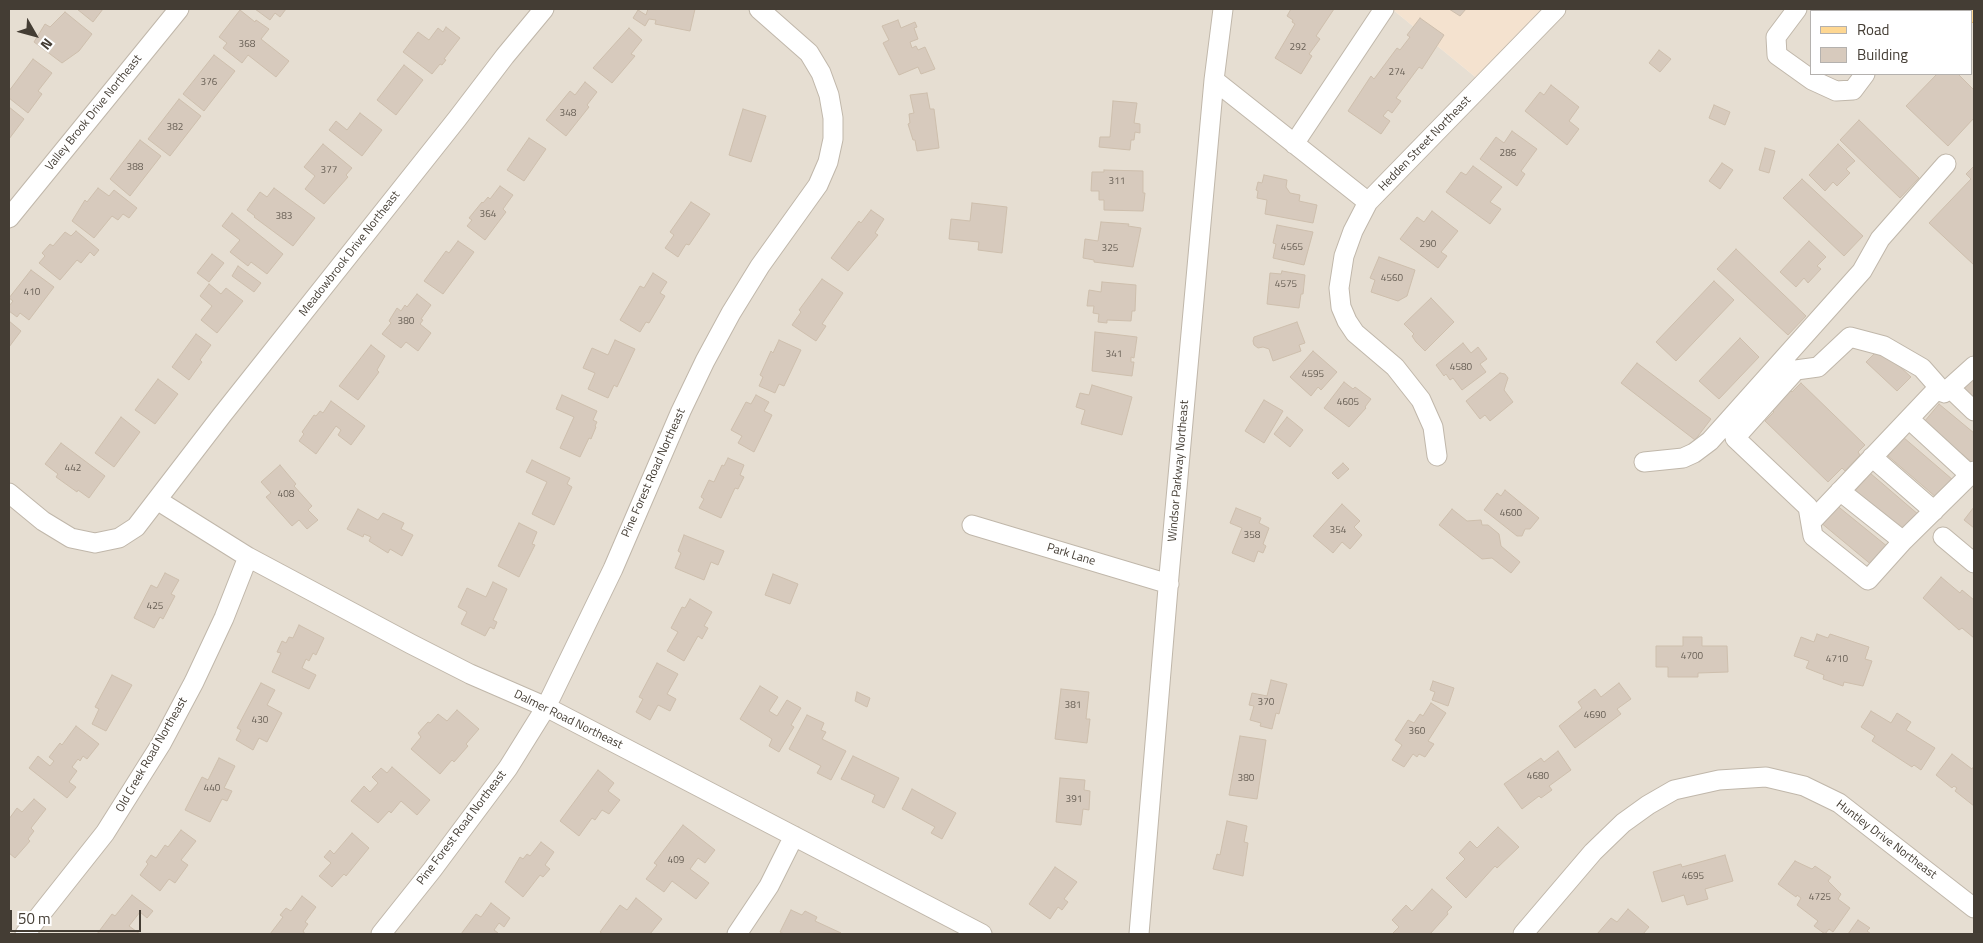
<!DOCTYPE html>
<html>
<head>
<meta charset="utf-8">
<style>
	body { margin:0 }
	#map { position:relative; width:1983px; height:943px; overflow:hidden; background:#f2ede4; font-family:"Titillium Web",sans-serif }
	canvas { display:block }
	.frame { position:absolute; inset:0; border:10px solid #443d34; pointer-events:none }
	.legend { position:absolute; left:1810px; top:10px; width:162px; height:65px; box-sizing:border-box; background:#fff; border:1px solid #b4b1ae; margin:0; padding:6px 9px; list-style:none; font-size:15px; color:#443d34 }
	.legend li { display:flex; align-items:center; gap:10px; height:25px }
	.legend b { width:25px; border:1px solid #b4b1ae }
	.north { position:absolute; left:10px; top:10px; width:50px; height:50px; -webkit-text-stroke:4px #fff; paint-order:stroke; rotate:128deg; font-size:14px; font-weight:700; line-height:20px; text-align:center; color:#443d34 }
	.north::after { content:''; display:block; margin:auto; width:18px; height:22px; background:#443d34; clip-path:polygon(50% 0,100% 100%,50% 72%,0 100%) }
	.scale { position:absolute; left:10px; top:910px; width:131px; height:22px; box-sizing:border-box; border:2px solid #443d34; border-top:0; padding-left:6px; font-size:15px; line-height:18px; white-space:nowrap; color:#443d34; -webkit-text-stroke:4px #fff; paint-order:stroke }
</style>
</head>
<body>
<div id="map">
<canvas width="1983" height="943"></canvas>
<div class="frame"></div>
<ul class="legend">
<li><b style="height:6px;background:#fed792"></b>Road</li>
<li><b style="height:14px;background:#d7cabd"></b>Building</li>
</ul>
<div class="north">N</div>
<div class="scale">50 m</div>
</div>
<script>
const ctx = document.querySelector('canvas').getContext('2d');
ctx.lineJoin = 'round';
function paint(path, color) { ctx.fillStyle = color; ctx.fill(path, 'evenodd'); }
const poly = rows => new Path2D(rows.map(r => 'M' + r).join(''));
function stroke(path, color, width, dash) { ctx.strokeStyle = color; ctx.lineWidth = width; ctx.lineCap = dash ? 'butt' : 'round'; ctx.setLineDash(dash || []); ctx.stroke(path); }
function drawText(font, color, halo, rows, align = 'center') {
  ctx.font = font + ' "Titillium Web",sans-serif'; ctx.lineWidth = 4; ctx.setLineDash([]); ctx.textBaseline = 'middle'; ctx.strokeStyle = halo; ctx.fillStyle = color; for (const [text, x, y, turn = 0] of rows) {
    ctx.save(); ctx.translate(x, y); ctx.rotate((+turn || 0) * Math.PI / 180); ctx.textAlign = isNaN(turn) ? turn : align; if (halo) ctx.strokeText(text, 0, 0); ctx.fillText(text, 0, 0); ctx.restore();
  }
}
paint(poly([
	[9,9,1392,9,1479,80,1548,9,1974,9,1974,934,9,934],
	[1812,11,1972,11,1972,74,1812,74]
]), '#e6ded2');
paint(poly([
	[1392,9,1548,9,1479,80]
]), '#f4e2cf');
const building = poly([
	[77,9,103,9,93,22,77,9],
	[255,9,286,9,280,17,275,13,270,20,255,9],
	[648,9,695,9,690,31,655,24,656,20,649,19,645,26,633,18,638,10,646,15,648,9],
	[1291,9,1334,9,1316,36,1320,39,1309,54,1312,56,1301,74,1275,58,1295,24,1292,22,1293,20,1287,16,1291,9],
	[1449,9,1466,9,1460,16,1449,9],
	[1828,9,1860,9,1864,11,1826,11,1828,9],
	[240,10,255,22,256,20,269,29,261,39,289,61,276,77,248,55,242,63,223,48,227,43,219,37,240,10],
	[65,12,92,34,79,51,62,63,34,42,45,24,50,27,65,12],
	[1420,18,1444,35,1422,69,1419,67,1396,98,1401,101,1392,113,1388,110,1383,116,1390,121,1381,134,1348,111,1371,76,1374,79,1397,48,1400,50,1410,37,1407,35,1420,18],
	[898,20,901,28,915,22,917,27,914,28,918,39,910,42,912,48,916,46,918,50,925,47,935,69,921,74,918,67,899,75,883,43,889,40,882,26,898,20],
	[446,27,460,38,444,59,446,60,442,65,440,64,432,74,403,52,418,32,429,40,438,28,443,32,446,27],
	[629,28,642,40,631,54,635,56,612,83,593,68,629,28],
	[1659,50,1671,59,1660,72,1649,63,1659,50],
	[214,55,235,71,204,111,183,94,214,55],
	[33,59,52,73,38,91,42,94,28,113,9,98,9,91,33,59],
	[404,65,423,80,396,115,377,100,404,65],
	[1937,74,1958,74,1974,90,1974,118,1948,146,1906,106,1937,74],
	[585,82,597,92,587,105,589,107,566,136,546,120,570,91,575,95,585,82],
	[1551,85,1579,107,1569,121,1579,129,1567,145,1525,111,1540,92,1544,95,1551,85],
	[927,93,930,109,934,109,939,148,917,151,915,140,913,140,908,124,910,123,909,114,914,113,910,95,927,93],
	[179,99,201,116,170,156,148,139,179,99],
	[1113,101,1137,103,1134,123,1140,124,1140,133,1135,132,1134,140,1131,140,1130,150,1099,147,1100,137,1110,137,1113,101],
	[1714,105,1730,112,1725,125,1709,118,1714,105],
	[9,107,24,119,9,139,9,107],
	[743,109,766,116,751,162,729,155,743,109],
	[360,113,382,130,362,156,329,130,336,121,347,130,360,113],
	[1859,120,1919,178,1900,198,1840,140,1859,120],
	[1512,131,1537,149,1521,171,1525,174,1517,186,1480,159,1496,137,1504,143,1512,131],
	[529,138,546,149,524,181,507,170,529,138],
	[140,140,161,156,130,196,110,179,140,140],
	[323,144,352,168,346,175,348,177,324,204,305,189,315,176,304,167,323,144],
	[1838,144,1855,161,1846,169,1850,173,1837,186,1833,182,1825,191,1809,175,1838,144],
	[1765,148,1775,151,1769,173,1759,170,1765,148],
	[1722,163,1733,170,1720,189,1709,181,1722,163],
	[1473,166,1502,187,1490,202,1501,209,1490,224,1446,192,1461,172,1466,175,1473,166],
	[1974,166,1974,265,1929,223,1971,179,1966,174,1974,166],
	[1104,170,1143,171,1143,193,1145,193,1143,211,1104,210,1104,200,1099,200,1099,191,1091,191,1092,172,1104,172,1104,170],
	[1264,175,1287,180,1286,187,1290,193,1300,195,1299,201,1317,205,1313,223,1265,214,1267,200,1257,198,1258,191,1256,190,1258,182,1262,183,1264,175],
	[1802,179,1863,236,1844,256,1783,198,1802,179],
	[500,186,513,195,503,209,506,212,485,240,467,226,472,220,469,218,482,202,483,203,488,197,490,199,500,186],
	[98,188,109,196,114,190,137,208,129,218,123,214,118,220,112,216,94,238,72,221,85,200,87,202,98,188],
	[274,188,315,218,293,246,254,217,255,216,247,210,260,192,267,197,274,188],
	[691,202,710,214,689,245,686,244,678,257,665,248,674,235,670,232,691,202],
	[972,203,1007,207,1002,253,978,250,979,242,949,239,951,219,970,221,972,203],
	[871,210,884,219,875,233,878,235,848,271,831,258,859,221,861,223,871,210],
	[1432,211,1458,231,1441,252,1447,256,1438,268,1400,239,1417,217,1424,222,1432,211],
	[232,213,283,254,267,274,251,262,248,266,230,252,240,240,222,226,232,213],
	[1101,222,1129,224,1128,226,1141,228,1133,267,1094,262,1094,260,1083,258,1085,239,1098,241,1101,222],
	[1277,225,1313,232,1304,265,1273,258,1276,244,1273,243,1277,225],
	[76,231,99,250,94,256,90,252,81,263,77,260,60,280,39,263,45,256,42,253,50,244,53,246,65,232,71,236,76,231],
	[458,241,474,252,443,294,424,281,446,251,449,253,458,241],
	[1809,241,1826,257,1817,266,1821,269,1808,283,1804,278,1796,287,1780,272,1809,241],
	[1736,249,1806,316,1788,335,1717,269,1736,249],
	[212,254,224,263,209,282,197,273,212,254],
	[1379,257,1415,270,1407,296,1398,301,1371,292,1375,280,1370,278,1379,257],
	[238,266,261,283,254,292,232,276,238,266],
	[31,270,54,287,29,320,20,313,17,317,9,311,9,306,13,301,9,298,31,270],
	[1282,271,1305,275,1303,294,1301,294,1299,308,1267,304,1270,273,1281,274,1282,271],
	[653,273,667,282,660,293,665,296,649,323,646,322,640,332,620,320,640,286,644,288,653,273],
	[822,279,843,293,822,324,826,326,816,341,792,325,801,312,799,310,822,279],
	[1714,281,1734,300,1676,361,1656,342,1714,281],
	[1102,282,1136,285,1135,311,1132,311,1131,321,1107,320,1107,323,1098,322,1099,314,1093,313,1094,306,1087,306,1089,290,1101,292,1102,282],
	[209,284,221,294,226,288,243,301,217,333,201,320,212,306,200,296,209,284],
	[417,294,431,305,421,319,423,320,420,324,431,333,418,351,406,342,401,348,382,334,391,323,389,321,397,308,401,311,405,305,407,307,417,294],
	[1431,298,1454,322,1425,351,1416,342,1412,336,1414,334,1404,324,1431,298],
	[9,321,21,331,9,347,9,321],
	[1297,322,1305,343,1299,345,1301,351,1273,361,1269,349,1263,347,1258,348,1254,345,1253,341,1254,337,1297,322],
	[1095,332,1137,337,1134,358,1131,357,1131,362,1134,362,1132,376,1092,371,1095,332],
	[196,334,211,345,200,360,202,362,189,380,172,367,196,334],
	[1740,338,1759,357,1719,399,1699,381,1740,338],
	[615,340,635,349,617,387,614,385,608,398,588,389,595,373,583,368,592,348,608,355,615,340],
	[779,340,801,350,784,386,779,384,775,393,759,386,763,377,760,375,771,351,773,353,779,340],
	[1463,343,1471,353,1478,347,1487,359,1480,364,1486,372,1462,390,1453,378,1450,380,1446,374,1444,376,1436,365,1463,343],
	[371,345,385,356,377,370,379,372,358,400,339,386,371,345],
	[1878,350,1883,351,1911,377,1897,391,1866,362,1878,350],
	[1313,351,1337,372,1321,390,1318,387,1311,396,1290,377,1313,351],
	[1637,363,1711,419,1695,440,1621,383,1637,363],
	[1500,373,1505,374,1508,378,1504,390,1513,402,1490,421,1485,415,1480,419,1466,401,1500,373],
	[1974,374,1974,398,1962,388,1974,374],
	[158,379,178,394,155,424,135,410,158,379],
	[1344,382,1353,389,1355,387,1371,399,1365,407,1366,408,1349,427,1324,408,1344,382],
	[1801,383,1865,445,1858,452,1860,455,1845,471,1842,468,1828,482,1765,421,1774,412,1768,406,1787,387,1792,392,1801,383],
	[1092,385,1132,397,1122,435,1081,424,1085,410,1076,407,1080,393,1089,395,1092,385],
	[562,395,597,411,593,420,597,422,595,426,596,427,591,439,589,438,580,457,560,448,574,417,556,409,562,395],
	[756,395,769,402,764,411,772,415,754,452,738,443,742,436,731,430,746,402,751,404,756,395],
	[1264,400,1283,411,1264,443,1245,431,1264,400],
	[331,401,365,426,351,445,338,435,341,430,336,426,316,454,299,441,304,434,302,432,314,415,316,416,320,411,323,413,331,401],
	[1939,404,1974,433,1974,464,1924,422,1939,404],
	[121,417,140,432,114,467,95,453,121,417],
	[1287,417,1303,430,1290,447,1274,434,1287,417],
	[1903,437,1953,480,1937,498,1888,456,1903,437],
	[61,443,105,476,89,498,78,490,77,492,56,477,58,474,45,464,61,443],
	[728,458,744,465,740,475,744,477,738,489,735,488,721,518,699,508,704,499,701,497,709,480,714,482,722,465,724,466,728,458],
	[532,460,570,478,567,484,572,487,554,525,532,514,547,482,526,472,532,460],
	[1343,463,1349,469,1338,479,1332,473,1343,463],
	[280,465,296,484,294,486,312,506,308,510,318,520,307,529,299,520,292,526,266,497,271,493,261,482,280,465],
	[1870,473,1919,515,1904,533,1855,491,1870,473],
	[1505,490,1539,518,1530,529,1525,529,1522,536,1517,536,1484,510,1497,493,1501,496,1505,490],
	[1342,504,1360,521,1354,527,1362,535,1350,549,1342,542,1333,553,1313,536,1342,504],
	[1835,504,1888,547,1873,566,1820,522,1835,504],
	[1974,507,1974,528,1964,520,1974,507],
	[1236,508,1261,518,1259,523,1269,528,1263,544,1266,546,1263,553,1258,551,1254,562,1232,553,1242,528,1230,523,1236,508],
	[358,509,378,520,383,513,404,523,401,529,413,535,402,556,390,549,388,553,369,541,371,537,364,534,363,537,347,529,358,509],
	[1452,509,1467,521,1481,520,1482,525,1488,525,1499,534,1501,546,1520,562,1511,573,1492,558,1482,559,1439,525,1452,509],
	[519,523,537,532,532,544,535,545,519,577,498,566,519,523],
	[684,535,724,551,718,565,711,562,704,580,675,568,681,553,678,551,684,535],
	[165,573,179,580,171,594,175,596,163,619,160,617,154,628,134,618,151,585,157,588,165,573],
	[773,574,798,584,790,604,765,595,773,574],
	[1941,577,1960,593,1962,590,1974,600,1974,638,1962,628,1959,630,1923,598,1941,577],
	[493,582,507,589,493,620,497,622,494,629,490,627,485,636,461,624,467,612,458,607,467,588,486,597,493,582],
	[690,599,712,612,704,626,708,628,702,639,698,636,684,661,667,651,678,632,671,628,682,607,685,608,690,599],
	[299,625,324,638,316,655,313,653,309,661,306,659,302,668,316,675,309,689,272,672,281,653,277,652,282,641,286,643,289,637,293,638,299,625],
	[1817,634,1828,638,1830,634,1869,647,1865,659,1872,661,1863,686,1844,682,1843,686,1823,679,1824,675,1806,668,1809,661,1794,656,1801,637,1814,642,1817,634],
	[1683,637,1702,637,1702,646,1727,646,1728,672,1698,673,1698,677,1668,677,1668,667,1656,667,1656,646,1683,646,1683,637],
	[657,663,678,674,667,694,676,699,670,711,658,705,650,720,636,712,643,699,639,697,657,663],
	[112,675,132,685,106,731,92,724,99,709,95,707,112,675],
	[1271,680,1287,684,1279,714,1276,713,1272,729,1260,726,1261,723,1250,720,1254,706,1249,705,1252,693,1267,696,1271,680],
	[1433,681,1454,688,1448,706,1432,700,1435,692,1430,690,1433,681],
	[261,683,275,690,267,705,282,713,267,742,259,738,253,750,236,740,241,730,237,728,261,683],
	[1619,683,1631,699,1617,709,1621,714,1575,748,1559,726,1582,708,1578,702,1595,689,1601,697,1619,683],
	[760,686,778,697,769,711,777,716,787,700,801,708,791,725,794,727,779,752,769,746,772,739,740,719,760,686],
	[1061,689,1089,692,1086,719,1090,719,1087,743,1055,739,1061,689],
	[857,692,870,698,867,707,855,701,857,692],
	[1431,703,1446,713,1428,741,1434,744,1425,757,1419,754,1417,757,1413,754,1404,767,1392,760,1402,745,1395,740,1408,720,1414,723,1420,714,1423,716,1431,703],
	[457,710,479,729,466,744,468,746,454,762,452,760,440,774,411,749,421,737,418,733,428,722,430,723,438,714,447,721,457,710],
	[1871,711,1891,723,1897,713,1911,722,1906,730,1935,748,1921,770,1914,765,1912,767,1872,741,1875,736,1861,727,1871,711],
	[807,715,824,723,821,730,826,732,822,739,846,751,831,780,817,773,821,766,789,749,807,715],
	[76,726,99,744,87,759,83,756,80,761,78,759,72,767,77,771,69,782,76,787,67,798,29,768,38,756,50,766,54,761,49,757,60,743,62,745,76,726],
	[1240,736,1266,740,1257,799,1229,795,1240,736],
	[1558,751,1571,770,1549,786,1552,790,1541,798,1539,796,1522,809,1504,784,1541,758,1544,762,1558,751],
	[1952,754,1972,769,1974,766,1974,806,1955,791,1957,788,1954,786,1952,788,1936,775,1952,754],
	[853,756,899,778,884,808,872,802,875,795,841,779,853,756],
	[219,758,235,766,224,788,232,791,227,801,222,799,210,822,185,810,202,777,208,780,219,758],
	[392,767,430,800,417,815,401,801,391,813,389,811,378,823,351,801,364,786,370,792,378,783,372,777,381,768,387,773,392,767],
	[598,770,614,783,608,791,620,800,609,814,602,810,595,820,592,818,579,836,560,821,598,770],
	[1060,778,1085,780,1084,790,1090,791,1089,810,1083,809,1081,825,1056,822,1060,778],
	[912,789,956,813,942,839,931,833,935,827,902,809,912,789],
	[34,799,46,809,31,828,34,831,28,839,30,841,15,858,9,853,9,819,17,808,22,812,34,799],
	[1227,821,1247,826,1244,842,1248,843,1243,876,1213,869,1217,854,1220,855,1227,821],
	[683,825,715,850,705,863,698,858,690,869,709,883,696,899,672,881,664,892,646,879,657,865,654,863,683,825],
	[1498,827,1519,847,1497,868,1495,866,1466,898,1446,878,1465,859,1459,853,1470,841,1477,848,1498,827],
	[181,830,196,841,181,860,188,865,175,883,169,879,160,891,140,875,148,864,146,862,151,855,156,858,165,845,168,847,181,830],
	[352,833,369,848,346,876,344,874,332,887,319,876,331,863,324,857,330,850,334,854,352,833],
	[541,842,554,852,545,865,550,869,543,877,540,875,523,897,505,882,520,857,523,859,527,854,530,856,541,842],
	[1725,855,1733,881,1705,889,1708,899,1687,905,1684,895,1662,902,1653,872,1681,864,1682,867,1725,855],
	[1795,861,1812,869,1815,866,1831,877,1828,881,1841,894,1838,899,1850,908,1833,932,1829,929,1825,934,1814,926,1818,921,1797,905,1801,898,1797,895,1796,897,1778,884,1795,861],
	[1055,867,1077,882,1064,899,1068,902,1062,910,1058,907,1050,919,1029,904,1055,867],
	[1432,889,1452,907,1447,912,1448,914,1430,934,1392,934,1399,927,1392,920,1406,905,1412,911,1432,889],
	[132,895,153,911,147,918,140,912,129,926,140,934,97,934,112,914,115,916,132,895],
	[302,896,316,907,305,922,308,924,303,931,305,934,270,934,283,917,280,915,286,908,291,911,302,896],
	[636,898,662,919,650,934,603,934,600,932,620,905,627,910,636,898],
	[491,903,510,918,504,927,499,923,494,930,498,933,498,934,461,934,476,914,481,917,491,903],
	[1628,909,1649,927,1643,934,1597,934,1611,918,1617,922,1628,909],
	[791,910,802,915,805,911,817,917,815,921,841,933,784,934,780,932,791,910],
	[1858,920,1870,928,1867,931,1871,934,1848,934,1858,920]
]);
paint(building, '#d7cabd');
stroke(building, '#cebfad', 1);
const minor = poly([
	[1797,9,1776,37,1777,55,1812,80,1836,91,1853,90,1865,74],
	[1877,9,1881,11],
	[1912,11,1914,9],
	[1214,80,1368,202],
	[1294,144,1384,9],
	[9,218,179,9],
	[1974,366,1944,393,1922,368,1884,346,1850,337,1818,367,1796,370,1735,438,1808,507,1813,536,1868,580,1903,541,1974,471],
	[1950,388,1974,411],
	[1909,419,1970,475],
	[1437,456,1433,427,1421,400,1395,367,1355,333,1347,321,1341,307,1339,288,1344,256,1353,231,1368,202,1556,9],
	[1872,457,1934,511],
	[1644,462,1683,458,1694,453,1710,441,1862,271,1880,239,1946,164],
	[1840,491,1903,541],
	[9,493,43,521,71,538,95,543,119,538,136,527,222,415,457,119,505,56,544,9],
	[157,500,248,557,411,644,470,674,546,707,982,934],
	[1811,522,1939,387],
	[972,525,1169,584],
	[1943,537,1974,563],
	[25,934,105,833,161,744,194,682,224,618,248,557],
	[381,934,432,870,508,768,546,707,613,569,681,411,705,361,731,313,760,266,818,185,828,162,833,139,833,118,829,95,821,73,809,53,759,9],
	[737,934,769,886,794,836],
	[1139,934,1169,576,1214,80,1223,9],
	[1523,934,1593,852,1623,823,1648,805,1674,790,1719,780,1766,777,1804,786,1839,803,1974,908]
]);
const major = poly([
	[1972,9,1974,10]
]);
stroke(minor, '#c0b7aa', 21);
stroke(major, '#e3b262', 26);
stroke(minor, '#fff', 19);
stroke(major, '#fed792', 24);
drawText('10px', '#696056', null, [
	["368",247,45],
	["292",1298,48],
	["274",1397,73],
	["376",209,83],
	["348",568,114],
	["382",175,128],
	["286",1508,154],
	["388",135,168],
	["377",329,171],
	["311",1117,182],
	["364",488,215],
	["383",284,217],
	["290",1428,245],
	["4565",1292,248],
	["325",1110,249],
	["4560",1392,279],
	["4575",1286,285],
	["410",32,293],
	["380",406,322],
	["341",1114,355],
	["4580",1461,368],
	["4595",1313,375],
	["4605",1348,403],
	["442",73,469],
	["408",286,495],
	["4600",1511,514],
	["354",1338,531],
	["358",1252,536],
	["425",155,607],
	["4700",1692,657],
	["4710",1837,660],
	["370",1266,703],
	["381",1073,706],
	["4690",1595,716],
	["430",260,721],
	["360",1417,732],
	["4680",1538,777],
	["380",1246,779],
	["440",212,789],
	["391",1074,800],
	["409",676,861],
	["4695",1693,877],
	["4725",1820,898]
]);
drawText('12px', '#443d34', '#fff', [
	["Valley Brook Drive Northeast",94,113,-51],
	["Hedden Street Northeast",1425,144,-46],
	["Meadowbrook Drive Northeast",350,254,-52],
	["Windsor Parkway Northeast",1179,471,-85],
	["Pine Forest Road Northeast",654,473,-66],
	["Park Lane",1071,555,17],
	["Dalmer Road Northeast",568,720,26],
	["Old Creek Road Northeast",152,755,-60],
	["Pine Forest Road Northeast",462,828,-53],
	["Huntley Drive Northeast",1886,840,37]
]);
</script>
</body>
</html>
